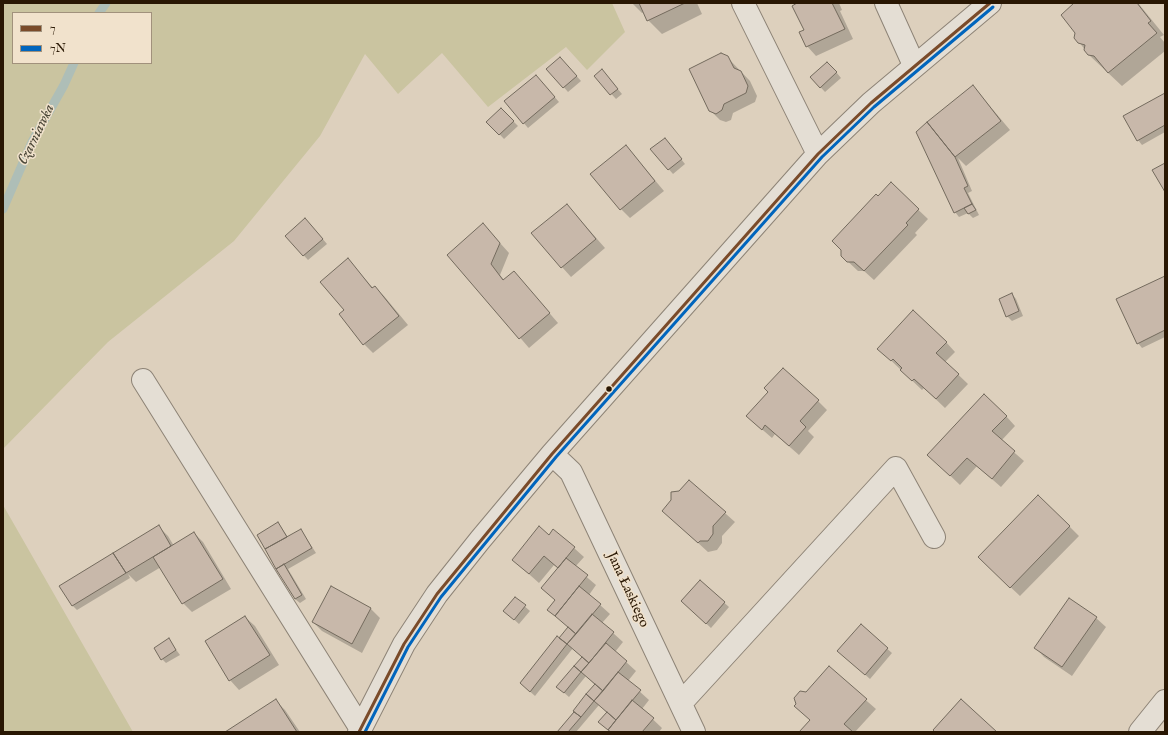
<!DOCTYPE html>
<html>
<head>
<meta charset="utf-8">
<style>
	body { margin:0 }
	#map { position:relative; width:1168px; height:735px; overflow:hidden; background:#ddd0bd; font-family:"IM FELL English",serif }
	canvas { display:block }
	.frame { position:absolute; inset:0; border:4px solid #291703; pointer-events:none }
	.legend { position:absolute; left:12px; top:12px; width:140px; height:52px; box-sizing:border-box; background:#f1e2cc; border:1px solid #a1917c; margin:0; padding:5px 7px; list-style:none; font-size:12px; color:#291703 }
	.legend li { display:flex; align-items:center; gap:8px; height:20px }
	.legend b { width:20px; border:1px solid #a1917c }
</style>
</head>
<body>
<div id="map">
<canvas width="1168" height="735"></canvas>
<div class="frame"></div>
<ul class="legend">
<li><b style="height:5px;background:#7a4b2a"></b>7</li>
<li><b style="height:5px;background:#0065bd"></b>7N</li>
</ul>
</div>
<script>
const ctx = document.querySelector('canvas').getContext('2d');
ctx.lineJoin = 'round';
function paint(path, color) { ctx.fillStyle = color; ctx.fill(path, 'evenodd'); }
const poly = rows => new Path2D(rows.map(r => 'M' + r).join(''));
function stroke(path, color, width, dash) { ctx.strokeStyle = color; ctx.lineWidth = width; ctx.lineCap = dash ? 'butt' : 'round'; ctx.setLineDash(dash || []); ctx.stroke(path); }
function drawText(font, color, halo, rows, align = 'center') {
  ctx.font = font + ' "IM FELL English",serif'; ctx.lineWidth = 3; ctx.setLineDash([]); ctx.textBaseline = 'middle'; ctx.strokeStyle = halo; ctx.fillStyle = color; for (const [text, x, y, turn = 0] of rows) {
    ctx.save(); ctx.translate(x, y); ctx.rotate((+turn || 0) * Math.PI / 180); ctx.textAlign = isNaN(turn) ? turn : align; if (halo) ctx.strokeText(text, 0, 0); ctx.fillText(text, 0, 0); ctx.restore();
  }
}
paint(poly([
	[3,3,612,3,625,32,587,70,566,47,488,107,442,53,398,94,365,54,320,136,234,241,108,342,3,449],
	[13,13,151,13,151,63,13,63],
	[3,505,133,732,3,732]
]), '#cac4a0');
paint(poly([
	[632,3,697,3,702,14,662,34,648,20,644,12,642,13],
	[798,3,839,3,842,10,840,11,853,39,816,56,807,46],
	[1076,3,1138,3,1164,35,1160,37,1165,43,1165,51,1122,86,1089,55,1079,42],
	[727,57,750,81,757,96,755,102,733,113,731,120,726,122,720,120,710,110],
	[565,63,581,81,568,92,548,69],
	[832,67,841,78,825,92,811,77],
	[606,75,622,94,616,99,595,76],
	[540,80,559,102,528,128,505,101],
	[973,86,1010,130,966,166,958,158,972,191,968,193,979,215,973,218,968,213,959,217,955,212,917,132],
	[1165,94,1165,132,1142,145,1138,140],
	[501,109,518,126,504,139,488,122],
	[669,144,685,164,673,174,652,150],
	[626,146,664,191,630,218,621,209],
	[891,184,928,219,915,233,917,235,874,280,864,271,858,271,842,256,842,250,878,197],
	[567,205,605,248,571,277,562,267],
	[310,224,327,244,308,260,286,236],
	[492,234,509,253,500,275,504,280,514,272,558,323,529,348,449,255],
	[348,260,373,288,374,287,384,296,408,325,373,353,364,344,345,311],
	[1165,277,1165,337,1142,348,1138,343],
	[1012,294,1016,299,1023,316,1012,321,1007,316],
	[946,342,955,352,945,362,968,384,945,408,924,388,922,390,879,349],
	[818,401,827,410,808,431,814,437,799,455,775,434,772,438,757,425],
	[1006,416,1015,426,1001,441,1024,461,1001,487,977,466,960,485,938,464],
	[689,481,735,522,722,536,722,543,717,550,708,552,663,511],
	[278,523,288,537,301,530,316,553,288,569,306,599,300,603,295,599,258,535],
	[158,526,168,536,174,546,194,533,203,542,231,589,192,612,183,603,161,567,136,582,128,574,130,578,77,610,72,605],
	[1069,526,1079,536,1020,596,989,567],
	[549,536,574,548,584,557,575,567,596,585,589,595,610,614,602,623,623,642,615,652,636,671,628,681,649,700,642,709,662,728,659,732,611,732,607,713,599,705,576,732,558,732,595,685,586,676,569,697,562,691,582,657,573,648,535,696,526,688,569,628,548,609,556,601,542,588,558,568,554,565,539,583,513,560],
	[700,581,729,607,711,628,687,606],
	[331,587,371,609,380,618,362,653,322,631,313,622],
	[515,598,530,611,519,624,509,615],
	[1069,599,1096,618,1106,627,1072,676,1044,657,1035,647],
	[245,617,255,626,279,665,239,690,230,680,206,642],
	[861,626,892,653,870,679,843,655],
	[169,640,180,655,166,663,162,659],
	[829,668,876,709,855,732,800,732,810,720,795,706],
	[276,701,285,710,300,732,227,732]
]), '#0003');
stroke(poly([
	[99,13,106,3],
	[3,209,32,142,64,85,74,63]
]), '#aebeb7', 9);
const building = poly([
	[639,3,685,3,647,21,639,3],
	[797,3,832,3,845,29,806,47,799,32,804,30,792,6,797,3],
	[1074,3,1137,3,1151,21,1148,23,1157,33,1108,73,1094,56,1088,55,1084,50,1085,45,1078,43,1074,38,1075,33,1061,15,1074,3],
	[721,53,728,56,734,68,741,71,748,86,746,93,724,104,722,110,716,114,709,111,689,69,721,53],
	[560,57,577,76,563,88,546,69,560,57],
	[827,62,837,72,820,88,810,77,827,62],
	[602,69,618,89,610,95,594,76,602,69],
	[536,75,555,97,523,124,504,101,536,75],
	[973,85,1001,121,955,157,927,122,973,85],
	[1165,93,1165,125,1137,141,1123,116,1165,93],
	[501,108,514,121,499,135,486,122,501,108],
	[927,122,955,157,968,186,964,188,972,204,954,213,916,132,927,122],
	[665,138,682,159,668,170,650,149,665,138],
	[626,145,655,181,620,210,590,174,626,145],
	[1165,163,1165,192,1152,170,1165,163],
	[891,182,919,209,906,223,908,225,864,271,854,262,847,262,841,256,841,250,832,241,876,194,878,196,891,182],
	[567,204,596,239,561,268,531,233,567,204],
	[972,204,976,210,968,214,964,208,972,204],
	[305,218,323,239,303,256,285,236,305,218],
	[483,223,500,243,491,264,503,280,514,271,550,313,519,339,447,255,483,223],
	[348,258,372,288,375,286,399,316,363,345,339,314,344,310,320,282,348,258],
	[1165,276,1165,330,1137,344,1116,299,1165,276],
	[1012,293,1019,311,1006,317,999,299,1012,293],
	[913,310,947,342,936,353,959,374,936,399,914,379,912,381,900,370,902,368,893,359,891,361,877,349,913,310],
	[783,368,819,400,800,421,806,427,789,446,765,425,762,430,746,416,768,392,764,388,783,368],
	[984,394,1007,416,992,431,1015,451,992,479,967,458,950,476,927,455,984,394],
	[689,480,726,512,713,526,713,534,708,541,700,541,698,543,662,511,671,500,671,492,679,491,689,480],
	[1038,495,1070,526,1010,588,978,557,1038,495],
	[278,522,287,537,265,549,257,535,278,522],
	[159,525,171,546,126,573,113,553,159,525],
	[539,526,549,535,553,529,575,547,558,568,544,556,529,574,512,560,539,526],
	[301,529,312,548,276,569,265,549,301,529],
	[194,532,223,579,182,604,153,557,194,532],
	[113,553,126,573,72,606,59,586,113,553],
	[566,558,588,575,555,616,547,610,555,600,541,588,566,558],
	[284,564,302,595,295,599,276,569,284,564],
	[700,580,725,602,706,624,681,601,700,580],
	[331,586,371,608,352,644,312,622,331,586],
	[579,586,601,604,576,634,555,616,579,586],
	[515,597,526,605,514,620,503,611,515,597],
	[1069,598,1097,617,1062,667,1034,648,1069,598],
	[592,614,614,632,589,663,567,644,592,614],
	[245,616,270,655,229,681,205,641,245,616],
	[861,624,888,648,865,675,837,651,861,624],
	[568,627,576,634,567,644,559,638,568,627],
	[557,636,567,644,530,692,520,683,557,636],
	[169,638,176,650,161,660,154,648,169,638],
	[606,643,627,661,603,691,581,672,606,643],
	[582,657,589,663,581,672,574,666,582,657],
	[574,666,581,672,564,693,556,687,574,666],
	[829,666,867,699,844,724,853,732,799,732,810,720,794,706,796,704,794,698,800,691,806,692,829,666],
	[618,672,641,690,616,720,594,701,618,672],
	[595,684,603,691,594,701,586,694,595,684],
	[586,694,594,701,581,717,573,711,586,694],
	[276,699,297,732,225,732,276,699],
	[961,699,997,732,935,732,933,730,961,699],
	[632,700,654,718,642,732,611,732,608,730,632,700],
	[574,712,581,717,568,732,557,732,574,712],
	[607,712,616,720,608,730,598,722,607,712]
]);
paint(building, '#c8b8aa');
stroke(building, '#736a5d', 1);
const minor = poly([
	[743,3,818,154],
	[886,3,914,65],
	[143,380,361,729],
	[552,454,571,472,694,732],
	[681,703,896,468,934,537],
	[359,732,404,644,437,594,480,540,552,454,818,154,871,103,990,3],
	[1140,732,1165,701]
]);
stroke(minor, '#8d8376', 24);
stroke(minor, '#e4ded4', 22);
stroke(poly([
	[359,732,404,644,437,594,552,454,818,154,871,103,990,3]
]), '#7a4b2a', 3);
stroke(poly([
	[365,732,408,647,441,597,556,457,822,157,874,107,993,7]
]), '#0065bd', 3);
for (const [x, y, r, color] of [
	[609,389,3.5,"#291703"]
]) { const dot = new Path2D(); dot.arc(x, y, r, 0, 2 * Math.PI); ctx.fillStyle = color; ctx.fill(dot); stroke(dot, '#f1e2cc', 1.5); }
drawText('14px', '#291703', '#f1e2cc', [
	["Jana Łaskiego",627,590,65]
]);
drawText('italic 15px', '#4b4738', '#f1e2cc', [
	["Czarniawka",37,135,-64]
]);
</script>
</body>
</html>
